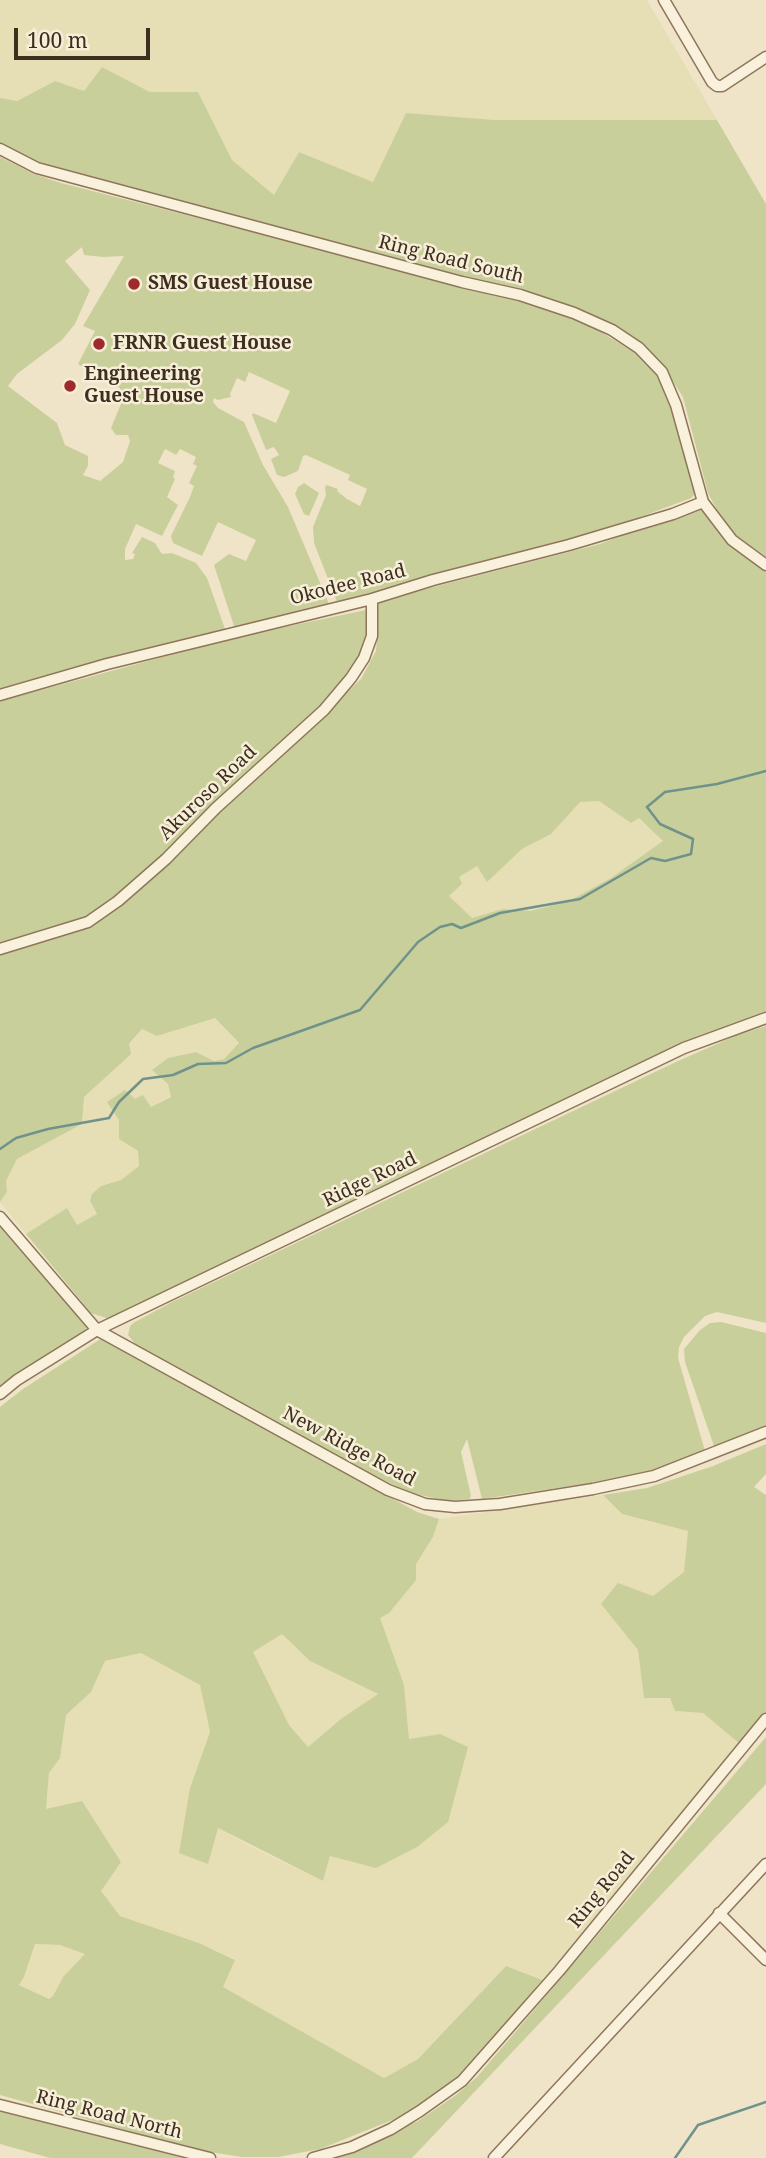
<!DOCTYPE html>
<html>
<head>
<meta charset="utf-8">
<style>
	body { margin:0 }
	#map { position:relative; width:766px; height:2158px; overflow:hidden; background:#f0e4c8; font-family:"Noto Serif",serif }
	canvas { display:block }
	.scale { position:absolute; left:14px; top:28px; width:136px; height:32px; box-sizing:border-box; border:4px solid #3d2e20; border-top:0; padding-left:9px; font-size:21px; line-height:24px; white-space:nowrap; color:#3d2e20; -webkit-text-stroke:5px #f7eed8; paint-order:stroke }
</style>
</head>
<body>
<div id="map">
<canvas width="766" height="2158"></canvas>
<div class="scale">100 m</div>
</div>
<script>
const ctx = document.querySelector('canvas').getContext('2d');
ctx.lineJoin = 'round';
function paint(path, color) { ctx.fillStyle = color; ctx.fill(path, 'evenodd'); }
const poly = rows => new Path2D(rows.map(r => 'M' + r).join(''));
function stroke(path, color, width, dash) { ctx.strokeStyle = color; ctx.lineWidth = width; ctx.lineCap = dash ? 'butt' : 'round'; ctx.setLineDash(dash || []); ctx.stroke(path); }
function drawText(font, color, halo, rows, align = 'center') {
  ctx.font = font + ' "Noto Serif",serif'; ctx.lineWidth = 5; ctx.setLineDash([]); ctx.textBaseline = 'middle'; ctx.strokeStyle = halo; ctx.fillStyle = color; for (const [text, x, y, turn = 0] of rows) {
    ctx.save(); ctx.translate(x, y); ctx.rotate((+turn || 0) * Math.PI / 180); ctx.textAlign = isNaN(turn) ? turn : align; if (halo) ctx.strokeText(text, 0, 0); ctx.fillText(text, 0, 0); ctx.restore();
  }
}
paint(poly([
	[0,0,647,0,717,120,493,120,406,113,373,182,299,152,274,195,232,160,198,92,150,92,102,67,84,91,55,81,17,101,0,98],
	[599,801,631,823,639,818,664,842,611,878,567,902,530,911,503,909,472,919,449,896,462,884,458,877,477,866,487,881,522,849,551,834,579,802],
	[215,1018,239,1044,224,1059,214,1061,196,1052,168,1058,153,1070,168,1084,171,1096,151,1107,135,1100,108,1102,119,1120,119,1139,138,1151,139,1166,121,1180,101,1186,90,1201,97,1214,77,1226,67,1209,26,1234,0,1202,7,1193,6,1181,17,1159,82,1124,84,1097,99,1083,142,1029,157,1036],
	[603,1495,622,1514,688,1531,685,1572,653,1596,601,1604,638,1650,644,1698,670,1698,675,1711,703,1713,740,1744,542,1980,506,1966,418,2059,384,2078,222,1987,235,1959,199,1943,120,1916,100,1891,121,1862,82,1802,46,1810,49,1773,60,1757,66,1715,91,1692,105,1661,141,1653,200,1685,210,1732,190,1788,218,1828,252,1847,323,1881,330,1856,440,1734,409,1739,404,1685,379,1618,433,1537,439,1519],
	[282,1634,310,1661,378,1694,342,1718,308,1747,289,1725,252,1652],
	[35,1944,60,1945,86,1954,63,1977,53,1996,48,1999,18,1984,24,1977]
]), '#e6deb5');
paint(poly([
	[102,67,150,92,198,92,232,160,274,195,299,152,373,182,406,113,494,120,717,120,766,204,766,557,736,535,717,510,708,493,683,397,665,369,634,337,600,319,533,293,497,286,42,163,0,144,0,98,17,101,55,81,84,91],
	[0,157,34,174,61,183,524,301,588,324,637,354,659,377,669,398,695,491,694,495,691,498,622,524,545,548,337,602,314,543,313,527,326,495,325,487,327,485,338,489,337,491,347,499,360,506,367,489,348,480,350,475,306,455,303,456,298,471,284,477,277,475,271,459,279,455,274,447,266,450,252,415,253,413,276,423,290,391,249,372,245,382,237,378,230,394,231,397,218,400,214,398,213,402,218,408,244,422,263,465,288,507,329,604,235,629,214,565,229,554,246,561,256,540,218,522,202,556,173,543,171,536,190,497,194,486,189,483,197,466,193,464,196,457,180,449,176,455,165,449,158,463,175,471,173,477,175,479,167,497,178,505,162,536,136,524,125,549,125,560,133,559,135,554,132,553,142,537,155,543,162,554,172,553,196,563,207,578,225,629,0,691],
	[82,247,84,255,103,257,124,256,83,326,95,331,78,364,120,388,123,399,111,428,116,435,128,435,130,441,123,462,100,481,83,475,88,466,88,456,65,445,57,423,8,386,17,374,62,340,75,324,90,290,65,261],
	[304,483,319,493,309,516,304,514,295,494,298,487],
	[700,507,703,508,726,539,766,572,766,1014,698,1036,380,1190,327,1213,117,1318,109,1319,91,1313,26,1234,67,1208,77,1225,97,1214,90,1201,92,1194,101,1186,121,1180,139,1166,138,1151,119,1139,119,1120,107,1102,125,1090,135,1099,143,1095,151,1107,171,1097,168,1084,152,1070,168,1058,196,1052,214,1061,224,1059,239,1043,215,1018,157,1036,142,1029,129,1044,131,1054,84,1097,82,1124,17,1159,6,1181,7,1192,0,1202,0,953,97,921,134,893,361,679,376,651,378,626,376,606,379,601,600,544,650,524],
	[599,801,631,823,639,818,663,841,611,878,567,902,530,911,503,909,472,918,449,896,462,884,459,877,477,866,487,882,522,849,551,834,580,802],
	[366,610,368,630,364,648,346,678,325,702,126,891,86,918,0,945,0,701,237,637],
	[766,1026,766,1323,717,1312,705,1316,684,1337,679,1347,678,1358,705,1451,701,1455,632,1477,482,1499,467,1439,461,1452,471,1496,469,1499,450,1501,419,1495,397,1487,368,1472,160,1361,136,1345,128,1335,130,1326,135,1322,172,1302,676,1062,735,1036],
	[0,1220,85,1321,86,1328,85,1333,0,1387],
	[721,1322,766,1333,766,1428,715,1449,685,1362,684,1349,700,1330,710,1323],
	[102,1338,417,1512,439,1519,433,1537,416,1564,416,1580,389,1613,380,1618,404,1685,409,1739,440,1734,468,1747,448,1822,417,1847,376,1868,330,1856,323,1881,218,1828,208,1864,179,1853,190,1788,210,1732,200,1685,141,1653,105,1661,91,1692,66,1715,60,1758,49,1773,46,1809,82,1801,121,1862,101,1891,120,1916,199,1943,235,1960,223,1987,384,2078,418,2059,506,1966,542,1980,468,2069,441,2092,410,2113,320,2149,278,2157,242,2157,197,2150,0,2095,0,1407,23,1389],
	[282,1634,310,1661,378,1694,342,1718,308,1747,289,1725,253,1652],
	[35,1944,60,1945,85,1954,63,1977,53,1996,49,1999,19,1985,24,1977],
	[766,1444,766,1474,754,1487,766,1495,766,1712,740,1744,703,1713,675,1711,670,1698,644,1698,638,1650,601,1604,618,1583,653,1596,684,1572,688,1531,622,1514,603,1495,647,1488,713,1466],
	[766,1737,766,1784,412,2158,327,2158,343,2154,418,2121,456,2095,477,2077],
	[0,2108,183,2158,50,2158,0,2144]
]), '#c9cf9b');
stroke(poly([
	[0,1149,16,1138,48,1129,109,1118,119,1102,143,1079,173,1075,198,1064,226,1063,253,1048,360,1010,418,942,440,927,452,924,461,928,500,913,580,899,651,858,665,861,691,854,693,839,660,824,647,807,665,792,717,784,766,771],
	[675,2158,698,2125,766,2102]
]), '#6f938a', 2.5);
const minor = poly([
	[664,0,712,82,717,86,722,86,766,57],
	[0,149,37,168,462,282,520,295,574,313,612,330,639,348,662,372,676,405,703,502,732,540,766,565],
	[0,695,107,664,372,599,433,580,569,545,673,514,703,502],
	[0,949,88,922,118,901,166,859,216,808,324,710,351,678,364,658,372,636,372,599],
	[0,1217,97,1330,388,1490,425,1504,455,1507,500,1504,593,1489,654,1476,766,1432],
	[0,1394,17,1380,97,1330,684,1048,766,1018],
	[719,1913,766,1960],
	[0,2105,210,2158],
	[313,2158,352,2147,391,2129,420,2111,462,2081,559,1971,766,1719],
	[494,2158,766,1864]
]);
stroke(minor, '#8d765c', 13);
stroke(minor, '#faf1dc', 10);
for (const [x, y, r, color] of [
	[134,284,7,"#9e2a2b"],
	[99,344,7,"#9e2a2b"],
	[70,386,7,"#9e2a2b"]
]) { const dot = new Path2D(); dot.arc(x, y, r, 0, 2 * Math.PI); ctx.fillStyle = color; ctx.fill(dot); stroke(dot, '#f7eed8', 2.5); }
drawText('19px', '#3d2e20', '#f7eed8', [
	["Ring Road South",451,260,14],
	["Okodee Road",348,585,-14],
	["Akuroso Road",208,793,-44],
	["Ridge Road",370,1180,-26],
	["New Ridge Road",349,1447,28],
	["Ring Road",602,1890,-51],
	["Ring Road North",109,2115,14]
]);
drawText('bold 19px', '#3d2e20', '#f7eed8', [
	["SMS Guest House",148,284],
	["FRNR Guest House",113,344],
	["Engineering",84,375],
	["Guest House",84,397]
], 'left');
</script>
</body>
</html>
